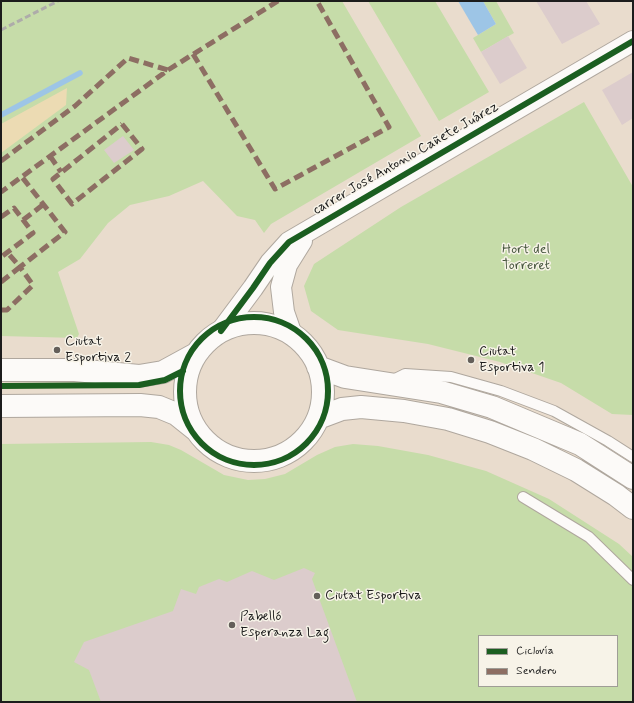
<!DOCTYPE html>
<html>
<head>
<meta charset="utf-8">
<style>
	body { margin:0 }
	#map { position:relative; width:634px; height:703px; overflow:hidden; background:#e9dccd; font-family:Mynerve,sans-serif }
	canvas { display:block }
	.frame { position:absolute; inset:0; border:2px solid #1c1c1c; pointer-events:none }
	.legend { position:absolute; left:478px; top:635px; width:140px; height:52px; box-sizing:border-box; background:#f7f3e8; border:1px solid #9f9d96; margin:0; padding:5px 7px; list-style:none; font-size:12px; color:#1c1c1c }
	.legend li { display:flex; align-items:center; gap:8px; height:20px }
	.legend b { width:20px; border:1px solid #9f9d96 }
</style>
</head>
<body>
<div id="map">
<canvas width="634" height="703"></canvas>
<div class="frame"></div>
<ul class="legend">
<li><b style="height:5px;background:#1b5e20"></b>Ciclovía</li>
<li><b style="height:5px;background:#8d6e63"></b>Sendero</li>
</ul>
</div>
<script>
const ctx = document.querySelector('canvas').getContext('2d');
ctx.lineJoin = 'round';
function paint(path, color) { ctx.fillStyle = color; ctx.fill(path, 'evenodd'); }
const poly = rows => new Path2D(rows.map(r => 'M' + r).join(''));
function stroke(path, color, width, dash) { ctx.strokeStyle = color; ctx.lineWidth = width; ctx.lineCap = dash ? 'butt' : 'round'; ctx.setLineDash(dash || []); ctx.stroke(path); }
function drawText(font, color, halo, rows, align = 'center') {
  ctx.font = font + ' Mynerve,sans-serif'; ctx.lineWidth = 3; ctx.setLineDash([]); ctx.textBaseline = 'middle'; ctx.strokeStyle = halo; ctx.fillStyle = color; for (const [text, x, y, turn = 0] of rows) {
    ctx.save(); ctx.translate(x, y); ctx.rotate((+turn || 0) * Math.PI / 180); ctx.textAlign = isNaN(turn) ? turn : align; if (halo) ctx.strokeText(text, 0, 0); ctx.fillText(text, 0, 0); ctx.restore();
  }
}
paint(poly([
	[1,1,342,1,421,136,271,224,264,233,255,220,237,216,203,181,169,196,130,205,108,223,80,259,58,272,79,334,77,338,1,336],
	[368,1,435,1,489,92,439,121],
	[483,1,496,1,514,33,481,52,473,38,496,24],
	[584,102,633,187,633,415,612,414,561,383,500,362,428,344,338,330,311,311,304,286,314,264,401,207],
	[151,442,169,445,181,450,224,475,248,480,265,479,285,474,317,455,335,447,353,444,378,446,428,455,486,471,549,499,619,544,633,557,633,702,1,702,1,444],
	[479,636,617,636,617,686,479,686]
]), '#c6dca9');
paint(poly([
	[67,88,66,105,1,153,1,124]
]), '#ecdbb3');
paint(poly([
	[458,1,483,1,496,24,478,35]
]), '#9dc5e6');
stroke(poly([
	[1,115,80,73]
]), '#9dc5e6', 5.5);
paint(poly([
	[536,1,586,1,600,24,562,44],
	[508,36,527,68,500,84,481,52],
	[633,72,633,118,622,125,602,90],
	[123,136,134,150,114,163,104,150],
	[304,568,315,573,312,579,357,702,101,702,89,670,74,662,84,642,173,611,181,589,196,594,199,587,219,579,227,582,252,571,274,580]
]), '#dccccc');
const lane = poly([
	[391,381,405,374,451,377,501,391,554,411,608,441,633,457],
	[523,497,589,537,633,580]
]);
const street = poly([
	[221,331,253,288,270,263,289,242,633,41],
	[292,335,284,312,281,287,287,265,302,241]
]);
const highway = poly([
	'185 392a69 69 0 1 1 138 0a69 69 0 1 1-138 0Z',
	[318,367,345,377,441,392,492,407,580,444,633,478],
	[1,370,75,370,139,376,163,372,196,354],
	[1,406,140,405,159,407,176,414,196,430],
	[318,418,342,409,361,407,404,411,448,419,490,432,533,449,576,470,616,495,633,508]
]);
stroke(lane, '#afa79e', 12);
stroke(street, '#afa79e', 22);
stroke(highway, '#afa79e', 24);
stroke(lane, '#fcfaf8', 10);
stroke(street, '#fcfaf8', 20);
stroke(highway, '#fcfaf8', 22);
stroke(poly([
	[1,30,58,1]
]), '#aeacaa', 3, [6, 3]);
stroke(poly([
	[193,54,275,189,389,127,317,1],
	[168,70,278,1],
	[122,124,142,149,72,204,53,179,122,124],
	[50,156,61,172],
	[1,161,75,106,128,58,168,70,1,192],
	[1,217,14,208,33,233,1,257],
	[23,220,44,204],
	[1,282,20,267,7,252],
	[1,310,7,310,33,285,20,267,65,232,22,177]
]), '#8d6e63', 5, [10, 5]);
stroke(poly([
	'180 391a74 74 0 1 1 148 0a74 74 0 1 1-148 0Z',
	[221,331,253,288,270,263,289,242,633,41],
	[1,386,139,385,165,380,183,371]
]), '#1b5e20', 6);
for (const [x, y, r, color] of [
	[57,350,4,"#645f5a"],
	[471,360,4,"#645f5a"],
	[317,596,4,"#645f5a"],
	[232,625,4,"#645f5a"]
]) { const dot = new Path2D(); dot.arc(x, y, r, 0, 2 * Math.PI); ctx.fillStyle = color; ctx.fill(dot); stroke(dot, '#f7f3e8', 1.5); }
drawText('14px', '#1c1c1c', '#f7f3e8', [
	["carrer José Antonio Cañete Juárez",406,159,-30]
]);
drawText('14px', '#46563d', '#f7f3e8', [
	["Hort del",526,250],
	["Torreret",526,266]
]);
drawText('14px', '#1c1c1c', '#f7f3e8', [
	["Ciutat",65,342],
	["Esportiva 2",65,358],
	["Ciutat",479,352],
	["Esportiva 1",479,368],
	["Ciutat Esportiva",325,596],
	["Pabelló",240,617],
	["Esperanza Lag",240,633]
], 'left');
</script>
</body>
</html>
